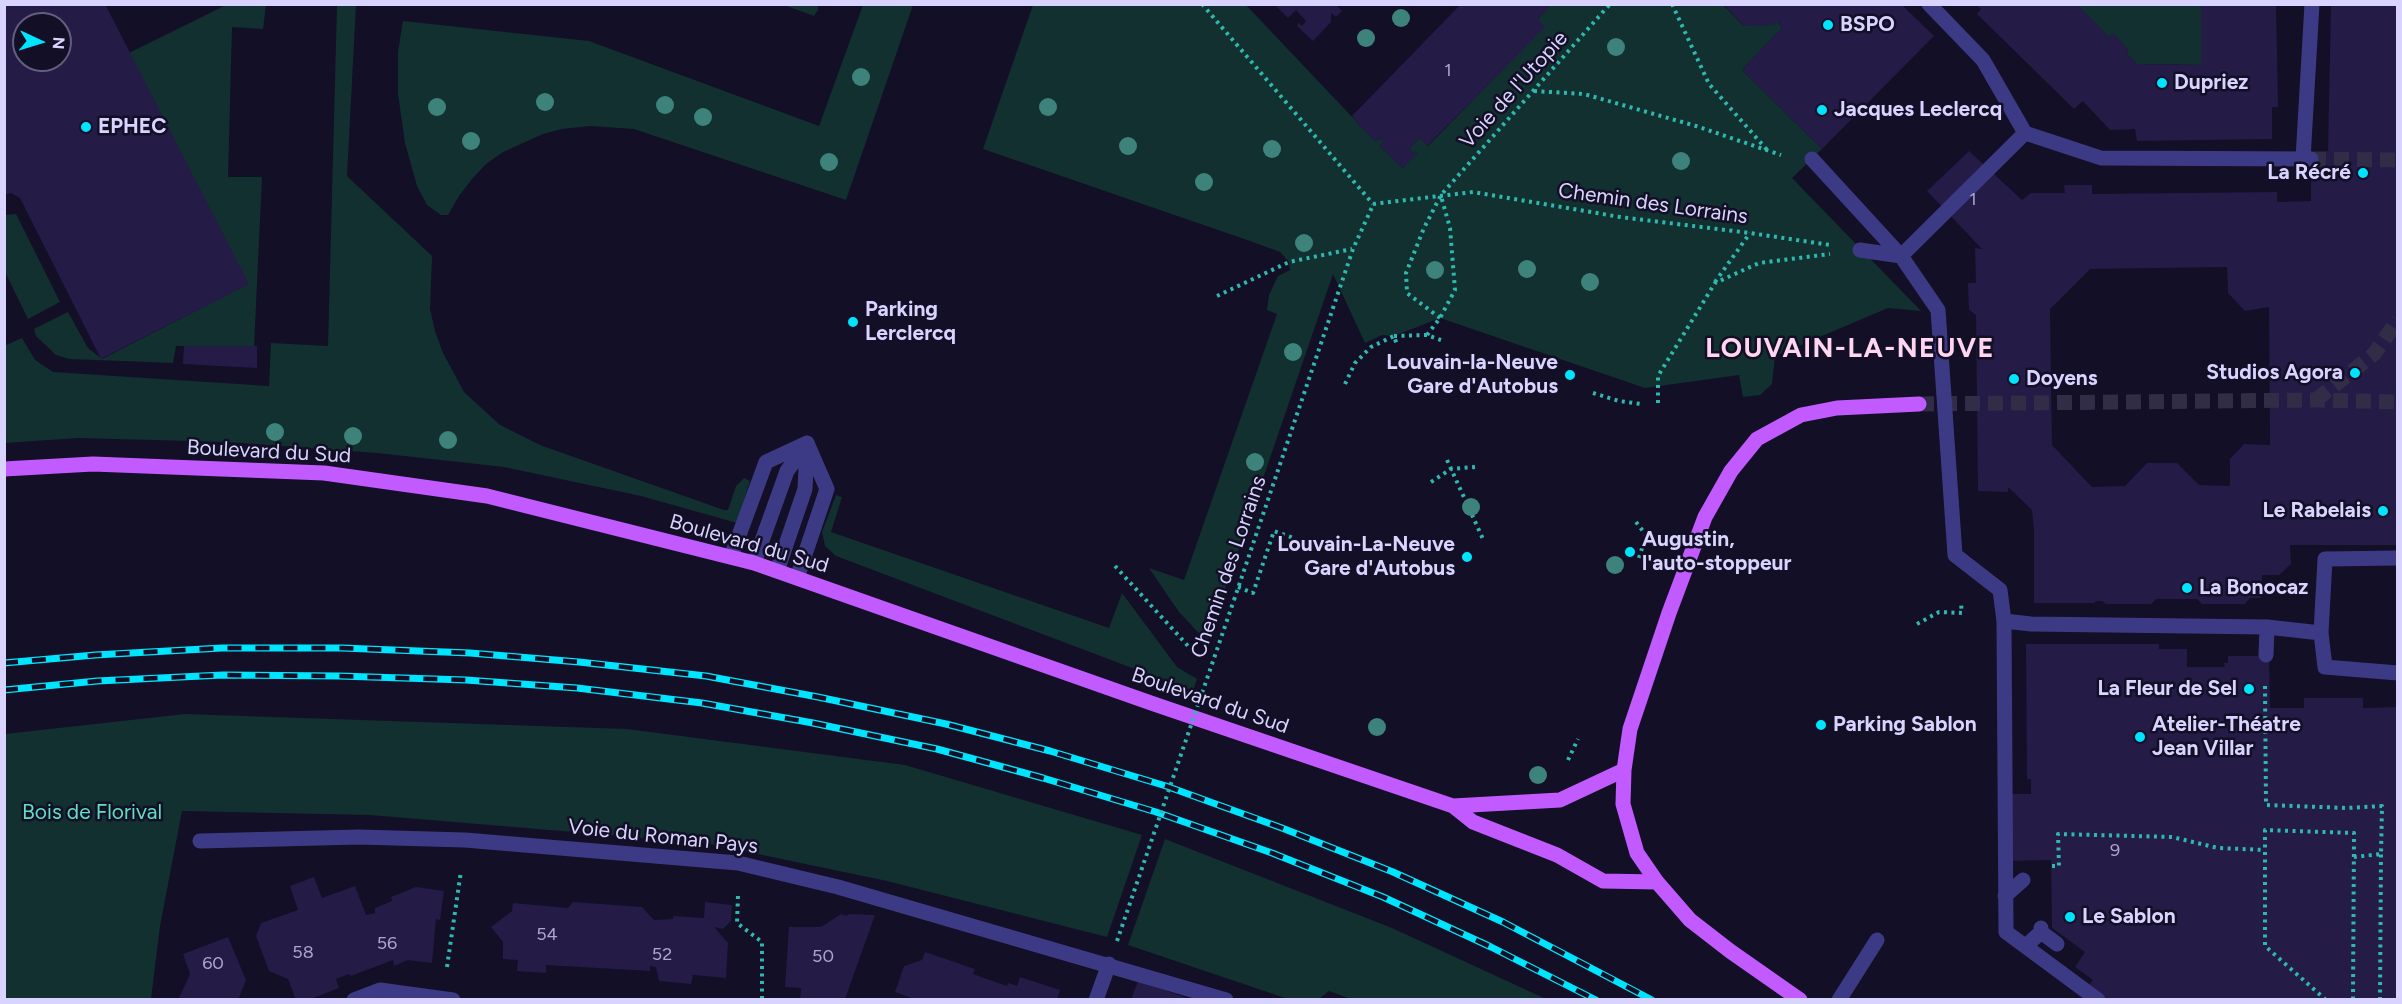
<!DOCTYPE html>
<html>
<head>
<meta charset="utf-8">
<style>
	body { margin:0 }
	#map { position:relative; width:2402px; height:1004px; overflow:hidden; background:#130f26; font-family:Figtree,sans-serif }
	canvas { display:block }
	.frame { position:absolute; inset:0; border:6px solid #d9d4ff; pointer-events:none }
	.north { position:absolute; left:12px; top:12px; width:60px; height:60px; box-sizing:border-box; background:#130f26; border:2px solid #625e7d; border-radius:50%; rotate:94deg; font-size:16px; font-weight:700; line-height:24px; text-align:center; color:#d9d4ff }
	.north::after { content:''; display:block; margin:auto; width:21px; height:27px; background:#00e5ff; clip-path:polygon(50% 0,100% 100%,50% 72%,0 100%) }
</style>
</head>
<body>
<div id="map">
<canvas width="2402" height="1004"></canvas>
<div class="frame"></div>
<div class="north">N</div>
</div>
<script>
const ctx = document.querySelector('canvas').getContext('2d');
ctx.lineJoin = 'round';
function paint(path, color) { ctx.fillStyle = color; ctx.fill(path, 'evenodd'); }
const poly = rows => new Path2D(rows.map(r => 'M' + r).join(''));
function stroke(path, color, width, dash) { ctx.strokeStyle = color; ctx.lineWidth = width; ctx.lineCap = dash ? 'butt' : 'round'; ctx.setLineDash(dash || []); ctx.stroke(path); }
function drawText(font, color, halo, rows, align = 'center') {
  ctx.font = font + ' Figtree,sans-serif'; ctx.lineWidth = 5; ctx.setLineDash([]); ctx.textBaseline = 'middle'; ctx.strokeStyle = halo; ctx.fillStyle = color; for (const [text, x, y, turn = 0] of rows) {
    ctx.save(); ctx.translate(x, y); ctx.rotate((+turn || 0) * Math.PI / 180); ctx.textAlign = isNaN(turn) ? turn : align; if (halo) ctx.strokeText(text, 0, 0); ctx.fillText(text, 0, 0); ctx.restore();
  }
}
paint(poly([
	[226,5,266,5,263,29,232,27,228,177,262,177,254,347,176,346,173,363,69,359,56,355,36,336,34,329,68,312,88,348,102,359,248,284,129,53],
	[337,5,356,5,347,176,432,256,430,309,435,331,443,353,464,392,500,425,540,445,724,510,728,510,736,486,744,478,750,481,737,523,641,496,504,467,377,453,228,442,78,438,5,443,4,346,22,338,35,360,53,372,269,386,271,343,328,346],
	[784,5,818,5,818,10,814,16],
	[863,5,913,5,846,200,634,129,590,126,562,129,543,134,503,152,486,164,472,179,459,196,448,215,441,215,427,205,417,186,405,143,398,94,398,52,403,21,589,41,819,126],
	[1033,5,1246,5,1374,140,1384,140,1380,146,1403,168,1416,151,1413,154,1409,149,1419,138,1428,146,1544,27,1538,19,1550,5,1723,5,1744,26,1777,21,1782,28,1742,70,1822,149,1792,178,1921,311,1888,308,1775,356,1772,384,1760,395,1743,397,1739,375,1645,388,1440,318,1394,336,1382,335,1365,343,1333,274,1207,642,1179,612,1149,568,1184,580,1277,314,1267,310,1269,295,1278,276,1290,270,1289,262,1280,252,1250,241,983,149],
	[2077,5,2201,5,2201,65,2137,64,2126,53,2128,50,2114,34,2109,37],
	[16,214,60,302,28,319,5,272,5,215],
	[836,495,842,497,831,532,1109,628,1122,593,1177,667,1197,679,1193,691,836,556,825,546,822,532],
	[185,714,627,729,905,765,1142,835,1107,937,887,881,705,843,370,815,182,811,160,926,151,999,5,999,5,734],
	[1165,839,1392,928,1546,999,1354,1000,1329,991,1319,999,1288,999,1128,945]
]), '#12302f');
paint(poly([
	[4,4,105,4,249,284,101,359,20,198,11,193,4,195],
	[24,24,60,24,60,60,24,60],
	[1274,4,1335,4,1342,11,1336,17,1331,13,1331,22,1313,41,1297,26,1299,23,1302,26,1306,21,1296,10,1288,18],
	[1461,4,1551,4,1538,19,1545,27,1427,146,1419,138,1409,149,1413,154,1415,151,1418,153,1403,168,1380,146,1384,140,1374,141,1352,116],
	[1723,4,1901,4,1934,36,1822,149,1742,70,1782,28,1777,21,1773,25,1744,26],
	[1975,4,2077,4,2109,37,2114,33,2128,50,2126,53,2137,64,2201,65,2201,4,2276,4,2278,107,2272,107,2272,139,2137,141,2135,129,2110,130,2083,101,2074,109,1977,14,1981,9],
	[2331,4,2398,4,2398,545,2290,545,2291,564,2279,575,2262,575,2261,598,2250,598,2245,604,2202,604,2197,599,2156,599,2151,604,2106,604,2102,601,2096,601,2094,603,2034,603,2034,531,2032,510,2008,487,2008,492,1978,491,1976,315,1969,310,1968,283,1976,283,1975,248,1982,249,1927,191,1969,151,2022,200,2031,193,2065,193,2064,185,2092,185,2092,194,2277,192,2277,202,2311,201,2311,152,2328,151],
	[2227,267,2228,293,2245,311,2269,307,2270,445,2244,444,2230,459,2230,486,2199,485,2177,463,2147,463,2125,486,2092,487,2052,445,2050,309,2090,269],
	[184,346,257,346,257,368,183,364],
	[2026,644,2159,644,2159,649,2187,649,2187,667,2225,667,2224,663,2228,663,2228,656,2269,656,2270,708,2304,708,2304,698,2363,698,2363,708,2398,707,2398,1000,2104,1000,2087,988,2093,980,2075,967,2085,952,2052,928,2051,860,2008,861,2008,794,2031,794,2031,779,2027,779],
	[314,877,322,898,355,886,366,915,375,913,375,908,392,901,391,897,416,887,444,891,440,920,436,919,432,963,408,960,394,966,393,960,351,976,349,974,336,979,339,988,308,1000,296,1000,288,979,269,971,256,936,261,923,298,910,290,886],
	[573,902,642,907,654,920,673,919,673,916,704,918,705,902,732,905,731,921,723,929,714,927,728,943,726,978,693,975,691,984,659,981,656,967,650,966,650,971,546,965,546,973,517,971,518,960,503,959,503,942,491,927,512,911,513,903,568,908],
	[841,914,846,916,849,914,875,915,845,999,800,1000,801,988,785,987,789,927,821,927],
	[228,937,246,980,238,1000,178,1000,190,974,183,954],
	[925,952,975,969,973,974,1007,986,1008,983,1017,986,1020,977,1060,990,1057,1000,917,1000,895,992,904,966,922,960],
	[1138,981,1190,999,1190,1000,1131,1000]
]), '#241b47');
stroke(poly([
	[2311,159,2398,160]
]), '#312d47', 15, [15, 8]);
stroke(poly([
	[2316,400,2374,354,2398,320],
	[1919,404,2316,400,2398,402]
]), '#312d47', 15, [15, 8]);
stroke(poly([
	[1202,4,1373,204],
	[1672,4,1709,84,1768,151],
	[1534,91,1584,94,1696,126,1781,155],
	[1373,204,1473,192,1620,217,1750,233,1830,245],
	[1715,282,1750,233],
	[1217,296,1289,262,1352,249],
	[1440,318,1407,293,1406,273,1424,228,1441,195,1610,4],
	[1427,335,1440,318,1455,290,1450,228,1441,196],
	[1394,336,1427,335,1441,340],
	[1345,384,1355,363,1371,347,1394,336,1397,345],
	[1593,393,1619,401,1641,404],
	[1658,403,1658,376,1715,283,1759,263,1830,254],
	[1447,460,1483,539],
	[1431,482,1451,469,1475,467],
	[1636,522,1646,535,1639,558],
	[1115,566,1199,658],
	[1238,587,1253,593,1274,531,1296,539],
	[1234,600,1353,249,1373,205],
	[1917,624,1939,612,1962,613,1961,604],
	[2265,686,2266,805,2347,808,2382,806,2381,854,2354,857],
	[1568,760,1578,739],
	[2052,866,2059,866,2058,834,2172,837,2218,848,2265,850],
	[738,896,737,923,762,942,762,1000],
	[447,967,461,871],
	[2326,1000,2265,946,2265,830,2354,833,2353,1000],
	[2380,1000,2381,854]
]), '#2fb8b0', 4, [3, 4.5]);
stroke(poly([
	[1929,4,1983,60,2025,133],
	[1812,159,1901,256,2025,133,2101,158,2311,159],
	[2303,159,2312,4],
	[1860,250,1901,256,1938,310,1955,555,2000,590,2004,621,2006,932,2098,1000],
	[731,557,766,462,807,443],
	[754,563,787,471,806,445],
	[777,571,805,489,807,447],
	[797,578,827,489,807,443],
	[2004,621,2031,624,2267,627,2321,633,2325,559,2398,558],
	[2321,633,2325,667,2398,673],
	[2266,655,2267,627],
	[200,841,359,837,465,840,738,863,838,887,1226,1000],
	[2005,896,2023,880],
	[2041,932,2057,944],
	[2026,946,2041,932,2041,928],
	[354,1000,380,990,453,1000],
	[1096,1000,1109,964],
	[1839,1000,1877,940]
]), '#3d3a85', 15);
stroke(poly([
	[4,469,93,464,324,473,487,496,754,563,1151,703,1453,806,1560,800,1624,770],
	[1453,806,1473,822,1557,855,1603,881,1657,882],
	[1800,1000,1730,951,1690,920,1657,882,1637,853,1623,804,1624,770,1630,729,1669,613,1705,517,1731,471,1757,439,1801,415,1837,408,1919,404]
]), '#c25bff', 15);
const rail = poly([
	[4,663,95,655,222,648,342,648,470,653,579,662,706,676,818,697,946,724,1050,751,1166,786,1282,828,1393,872,1503,922,1652,1000],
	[4,690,97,681,223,675,339,676,466,680,577,688,702,703,813,723,937,749,1043,778,1156,812,1272,853,1383,897,1491,947,1596,1000]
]);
stroke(rail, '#00e5ff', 7);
stroke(rail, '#130f26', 4.5, [14]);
stroke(poly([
	[1117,941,1234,600]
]), '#2fb8b0', 4, [3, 4.5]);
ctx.fillStyle = '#3d827b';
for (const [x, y] of [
	[1401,18],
	[1366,38],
	[1616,47],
	[861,77],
	[545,102],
	[665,105],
	[437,107],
	[1048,107],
	[703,117],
	[471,141],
	[1128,146],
	[1272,149],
	[1681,161],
	[829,162],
	[1204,182],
	[1304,243],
	[1527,269],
	[1435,270],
	[1590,282],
	[1293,352],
	[275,432],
	[353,436],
	[448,440],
	[1255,462],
	[1471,507],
	[1615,565],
	[1377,727],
	[1538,775]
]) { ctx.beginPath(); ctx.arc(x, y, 9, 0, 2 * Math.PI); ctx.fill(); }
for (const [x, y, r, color] of [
	[1828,25,6,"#00e5ff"],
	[2162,83,6,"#00e5ff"],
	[1822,110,6,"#00e5ff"],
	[86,127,6,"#00e5ff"],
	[2363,173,6,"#00e5ff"],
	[853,322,6,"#00e5ff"],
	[2355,373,6,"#00e5ff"],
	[1570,375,6,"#00e5ff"],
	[2014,379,6,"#00e5ff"],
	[2383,511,6,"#00e5ff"],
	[1630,552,6,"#00e5ff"],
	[1467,557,6,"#00e5ff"],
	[2187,588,6,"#00e5ff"],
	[2249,689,6,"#00e5ff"],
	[1821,725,6,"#00e5ff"],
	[2140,737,6,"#00e5ff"],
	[2070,917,6,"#00e5ff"]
]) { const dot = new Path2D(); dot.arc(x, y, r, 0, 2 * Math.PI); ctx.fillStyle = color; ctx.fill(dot); stroke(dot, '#130f26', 2); }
drawText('18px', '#aca6d1', null, [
	["1",1448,71],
	["1",1973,200],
	["9",2115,851],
	["54",547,935],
	["56",387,944],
	["58",303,953],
	["52",662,955],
	["50",823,957],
	["60",213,964]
]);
drawText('bold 21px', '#d9d4ff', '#130f26', [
	["BSPO",1840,25],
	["Dupriez",2174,83],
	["Jacques Leclercq",1834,110],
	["EPHEC",98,127],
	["La Récré",2351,173,"right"],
	["Parking",865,310],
	["Lerclercq",865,334],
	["Louvain-la-Neuve",1558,363,"right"],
	["Gare d'Autobus",1558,387,"right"],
	["Studios Agora",2343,373,"right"],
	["Doyens",2026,379],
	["Le Rabelais",2371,511,"right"],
	["Augustin,",1642,540],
	["l'auto-stoppeur",1642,564],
	["Louvain-La-Neuve",1455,545,"right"],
	["Gare d'Autobus",1455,569,"right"],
	["La Bonocaz",2199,588],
	["La Fleur de Sel",2237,689,"right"],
	["Parking Sablon",1833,725],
	["Atelier-Théatre",2152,725],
	["Jean Villar",2152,749],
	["Le Sablon",2082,917]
], 'left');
drawText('21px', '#d9d4ff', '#130f26', [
	["Voie de l'Utopie",1514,90,-48],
	["Chemin des Lorrains",1653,204,8],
	["Boulevard du Sud",269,452,3],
	["Boulevard du Sud",749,544,16],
	["Chemin des Lorrains",1229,567,-71],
	["Boulevard du Sud",1210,701,19],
	["Voie du Roman Pays",663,837,6]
]);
drawText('21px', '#5fe0c0', '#130f26', [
	["Bois de Florival",92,813]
]);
ctx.letterSpacing = '1.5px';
drawText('bold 27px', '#ffd6f0', '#130f26', [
	["LOUVAIN-LA-NEUVE",1850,349]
]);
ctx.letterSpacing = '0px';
</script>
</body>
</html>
